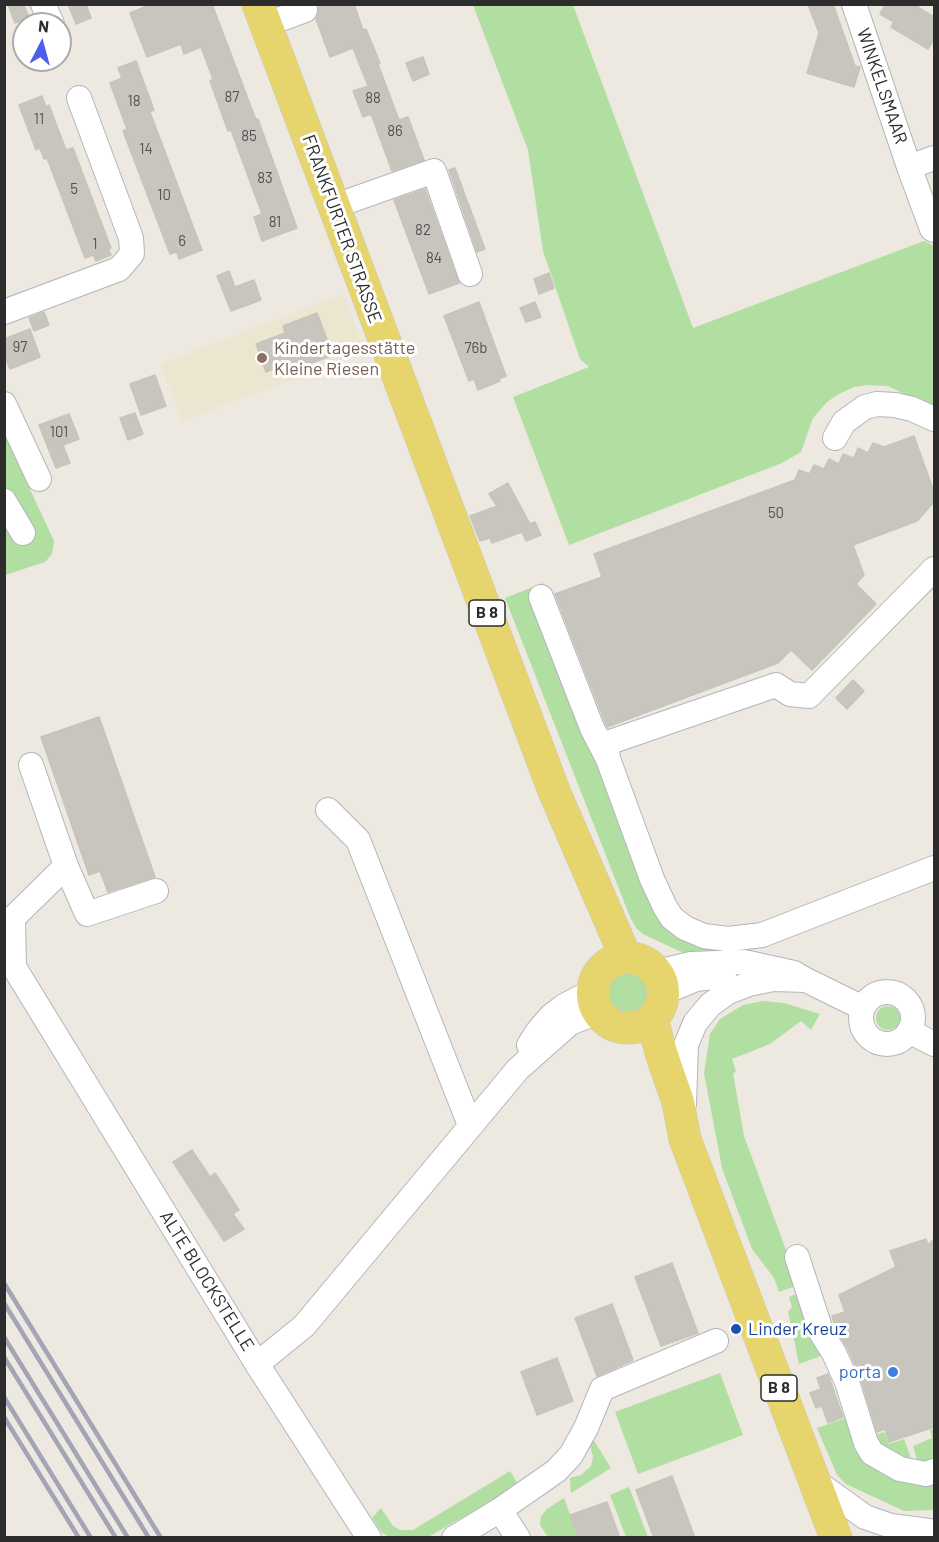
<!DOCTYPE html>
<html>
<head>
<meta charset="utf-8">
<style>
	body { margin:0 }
	#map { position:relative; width:939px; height:1542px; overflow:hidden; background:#ede8e0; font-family:Barlow,sans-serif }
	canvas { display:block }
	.frame { position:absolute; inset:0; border:6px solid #2c2c2c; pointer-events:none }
	.north { position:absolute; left:12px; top:12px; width:60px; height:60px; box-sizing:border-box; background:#fff; border:2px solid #ababab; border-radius:50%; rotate:6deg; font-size:16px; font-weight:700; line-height:24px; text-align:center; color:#2c2c2c }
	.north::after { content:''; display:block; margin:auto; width:21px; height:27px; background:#4e5eec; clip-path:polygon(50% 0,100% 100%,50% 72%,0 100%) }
</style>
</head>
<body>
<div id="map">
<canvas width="939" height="1542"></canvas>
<div class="frame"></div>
<div class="north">N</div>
</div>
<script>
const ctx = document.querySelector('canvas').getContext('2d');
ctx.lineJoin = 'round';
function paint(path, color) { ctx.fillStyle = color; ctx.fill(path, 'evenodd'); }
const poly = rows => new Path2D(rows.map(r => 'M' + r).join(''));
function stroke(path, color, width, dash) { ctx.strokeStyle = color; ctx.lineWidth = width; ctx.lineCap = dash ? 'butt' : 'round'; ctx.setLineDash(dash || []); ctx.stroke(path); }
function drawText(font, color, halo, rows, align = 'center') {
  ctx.font = font + ' Barlow,sans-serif'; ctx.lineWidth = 6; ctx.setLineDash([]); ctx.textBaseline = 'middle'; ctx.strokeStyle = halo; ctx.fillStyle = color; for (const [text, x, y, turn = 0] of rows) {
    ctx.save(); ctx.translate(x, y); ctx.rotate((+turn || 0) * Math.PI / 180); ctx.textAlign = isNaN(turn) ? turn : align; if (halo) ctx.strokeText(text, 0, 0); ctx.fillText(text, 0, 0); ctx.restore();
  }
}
paint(poly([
	[343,294,365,352,182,421,160,364]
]), '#ece6d1');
paint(poly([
	[473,5,573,5,693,328,924,241,934,246,934,408,888,386,867,385,854,387,839,394,827,402,813,418,801,452,782,463,569,545,513,397,589,367,580,359,543,251,528,150],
	[4,433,54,541,52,554,45,562,5,575],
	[543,583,598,731,655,908,742,944,737,952,694,958,643,934,636,928,630,917,505,598],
	'599 993a29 29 0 1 1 58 0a29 29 0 1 1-58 0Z',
	[763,1001,784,1003,820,1014,811,1030,801,1021,770,1044,732,1059,736,1072,733,1073,744,1136,799,1285,779,1292,774,1278,752,1249,722,1168,704,1073,710,1034,720,1019,743,1005],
	'876 1018a12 12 0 1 1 24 0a12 12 0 1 1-24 0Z',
	[802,1292,829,1353,799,1364,789,1316,788,1312,792,1307,789,1297],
	[720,1373,743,1435,638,1474,615,1412],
	[852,1416,864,1451,934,1479,934,1510,904,1511,846,1484,837,1475,817,1428],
	[934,1429,934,1463,919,1467,913,1446,932,1438,930,1430],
	[884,1432,889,1444,904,1439,914,1467,869,1437],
	[593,1439,611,1468,571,1493,570,1478,581,1475,591,1466,593,1457,589,1441],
	[510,1471,517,1483,514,1488,428,1537,390,1537,382,1533,372,1518,381,1508,393,1526,400,1530,413,1530],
	[629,1487,648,1537,626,1537,610,1495],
	[564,1498,578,1537,548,1537,540,1525,541,1516,547,1509]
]), '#b1dea1');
const building = poly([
	[8,4,23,4,29,17,15,23,8,4],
	[68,4,86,4,91,18,76,24,68,4],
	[152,4,212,4,256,120,258,119,297,228,262,241,254,217,262,214,231,130,228,131,210,81,213,79,201,47,184,54,181,44,147,57,130,13,152,4],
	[318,4,354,4,363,30,366,29,380,63,378,64,399,120,408,117,424,160,392,171,371,114,363,117,353,91,368,86,353,48,330,57,316,19,319,12,318,4],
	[808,4,833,4,855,66,860,67,854,87,807,73,819,33,808,4],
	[886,4,913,4,934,17,934,39,928,49,891,27,894,22,880,14,886,4],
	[423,57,429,74,413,81,406,63,423,57],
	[136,61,154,110,150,112,202,250,179,259,177,252,170,254,123,131,127,129,110,83,122,78,118,68,136,61],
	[42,96,46,107,49,105,66,150,73,148,111,248,108,249,111,255,96,261,93,255,85,258,47,158,44,159,40,148,36,150,19,105,42,96],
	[455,168,485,249,477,252,449,170,455,168],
	[425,189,459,283,429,294,394,200,425,189],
	[229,271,235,287,254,280,261,300,231,311,217,276,229,271],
	[549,273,554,288,539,294,534,279,549,273],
	[479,302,506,376,499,379,500,381,478,390,474,379,469,381,444,316,479,302],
	[535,302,541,317,526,322,520,308,535,302],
	[44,312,49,325,34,331,29,318,44,312],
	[317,313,333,355,298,368,296,361,266,372,256,344,285,333,283,326,317,313],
	[30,329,40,357,10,369,4,355,4,339,30,329],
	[155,375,166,406,141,415,130,384,155,375],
	[135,413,143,434,128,440,120,418,135,413],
	[69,414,79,439,63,445,70,463,56,468,39,425,69,414],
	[914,436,934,492,934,502,917,521,853,545,864,575,856,584,876,604,812,670,791,650,778,663,607,727,555,594,602,577,594,554,795,480,799,470,809,474,814,465,824,469,829,459,839,464,843,454,854,458,858,448,868,453,873,443,884,447,914,436],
	[508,483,530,524,535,522,541,535,526,541,522,532,492,543,490,538,480,541,470,516,497,506,489,494,508,483],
	[853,680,864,691,847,709,836,698,853,680],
	[99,717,155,877,108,892,100,871,89,875,41,737,99,717],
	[192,1150,210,1177,215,1173,239,1210,233,1214,244,1229,224,1241,173,1162,192,1150],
	[926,1239,928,1245,934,1239,934,1427,889,1442,885,1429,877,1432,860,1376,847,1347,836,1330,832,1316,845,1312,839,1295,896,1267,890,1251,926,1239],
	[672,1263,698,1333,661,1346,635,1277,672,1263],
	[612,1304,633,1360,597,1376,575,1318,612,1304],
	[557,1358,573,1401,537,1415,521,1372,557,1358],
	[828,1374,843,1417,828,1423,822,1406,816,1408,810,1393,821,1389,817,1378,828,1374],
	[672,1476,695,1538,654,1538,636,1490,672,1476],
	[607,1502,620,1538,579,1538,570,1515,607,1502]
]);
paint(building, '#c8c5bf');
stroke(building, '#c8c4b9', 1.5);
const minor = poly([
	[43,4,52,24],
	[854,4,909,167,932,229,934,230],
	[265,25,305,10],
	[909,167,934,158],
	[335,206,434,171,470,274],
	[4,312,119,269,132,254,131,238,79,98],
	[4,404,39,479],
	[835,438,844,422,865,407,877,404,895,405,912,409,934,419],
	[4,501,23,533],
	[934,569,809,696,790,694,776,685,610,742,607,750,608,759,652,879,665,907,672,918,685,928,704,936,728,939,762,935,934,868],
	[541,597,592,728,608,759],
	[31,765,66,866,13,918,14,967,257,1364,369,1538],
	[328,810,358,840,470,1125],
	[66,866,87,914,156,891],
	[657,972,691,964,744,962,794,973,806,980,863,1008],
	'861 1018a26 26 0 1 1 52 0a26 26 0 1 1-52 0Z',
	[663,993,696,979,724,976],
	[909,1031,934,1044],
	[529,1045,538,1031,551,1016,564,1006,593,991],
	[684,1104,686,1045,695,1023,710,1005,728,992,749,984,773,979,806,980],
	[797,1257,822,1334,834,1353,847,1382,866,1443,872,1453,900,1469,926,1474,934,1471],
	[257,1364,304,1326,518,1069,570,1023,590,1015,603,1018],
	[815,1481,865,1517,891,1526,929,1531],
	[500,1510,556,1471,571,1455,586,1428,602,1389,716,1341],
	[454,1538,500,1510,518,1538]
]);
const major = poly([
	[258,4,554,791,626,958],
	'593 993a35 35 0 1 1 70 0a35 35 0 1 1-70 0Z',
	[652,1018,661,1053,678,1102,685,1139,836,1538]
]);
stroke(minor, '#b3b5be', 26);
stroke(major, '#c8c8c8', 33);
stroke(minor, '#fff', 24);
stroke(major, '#e6d46c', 32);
stroke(poly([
	[4,1283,161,1538],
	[4,1303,149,1538],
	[4,1337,128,1538],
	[4,1357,116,1538],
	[4,1397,91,1538],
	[4,1417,79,1538]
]), '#a3a4b5', 4.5);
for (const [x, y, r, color] of [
	[262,358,6,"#8d6e63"],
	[736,1329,6,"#1a4fb4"],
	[893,1372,6,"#3f7fe0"]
]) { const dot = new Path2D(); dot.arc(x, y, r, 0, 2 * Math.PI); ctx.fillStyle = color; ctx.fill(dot); stroke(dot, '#fff', 2); }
drawText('15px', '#535251', null, [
	["87",232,97],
	["88",373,98],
	["18",134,101],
	["11",39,119],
	["86",395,131],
	["85",249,136],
	["14",146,149],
	["83",265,178],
	["5",74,189],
	["10",164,195],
	["81",275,222],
	["82",423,230],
	["6",182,241],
	["1",95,244],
	["84",434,258],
	["97",20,347],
	["76b",476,348],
	["101",59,432],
	["50",776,513]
]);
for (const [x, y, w] of [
	[487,613,36],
	[779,1388,36]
]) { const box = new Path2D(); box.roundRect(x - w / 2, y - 13, w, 26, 4.5); ctx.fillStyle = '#fff'; ctx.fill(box); stroke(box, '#2c2c2c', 1.5); }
drawText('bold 16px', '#2c2c2c', null, [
	["B 8",487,613],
	["B 8",779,1388]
]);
drawText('18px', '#2c2c2c', '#fff', [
	["WINKELSMAAR",882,86,71],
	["FRANKFURTER STRASSE",342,229,70],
	["ALTE BLOCKSTELLE",207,1281,58]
]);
drawText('18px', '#785e54', '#fff', [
	["Kindertagesstätte",274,348],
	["Kleine Riesen",274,369]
], 'left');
drawText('18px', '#164399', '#fff', [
	["Linder Kreuz",748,1329]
], 'left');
drawText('18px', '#366cbe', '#fff', [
	["porta",881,1372]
], 'right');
</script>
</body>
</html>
